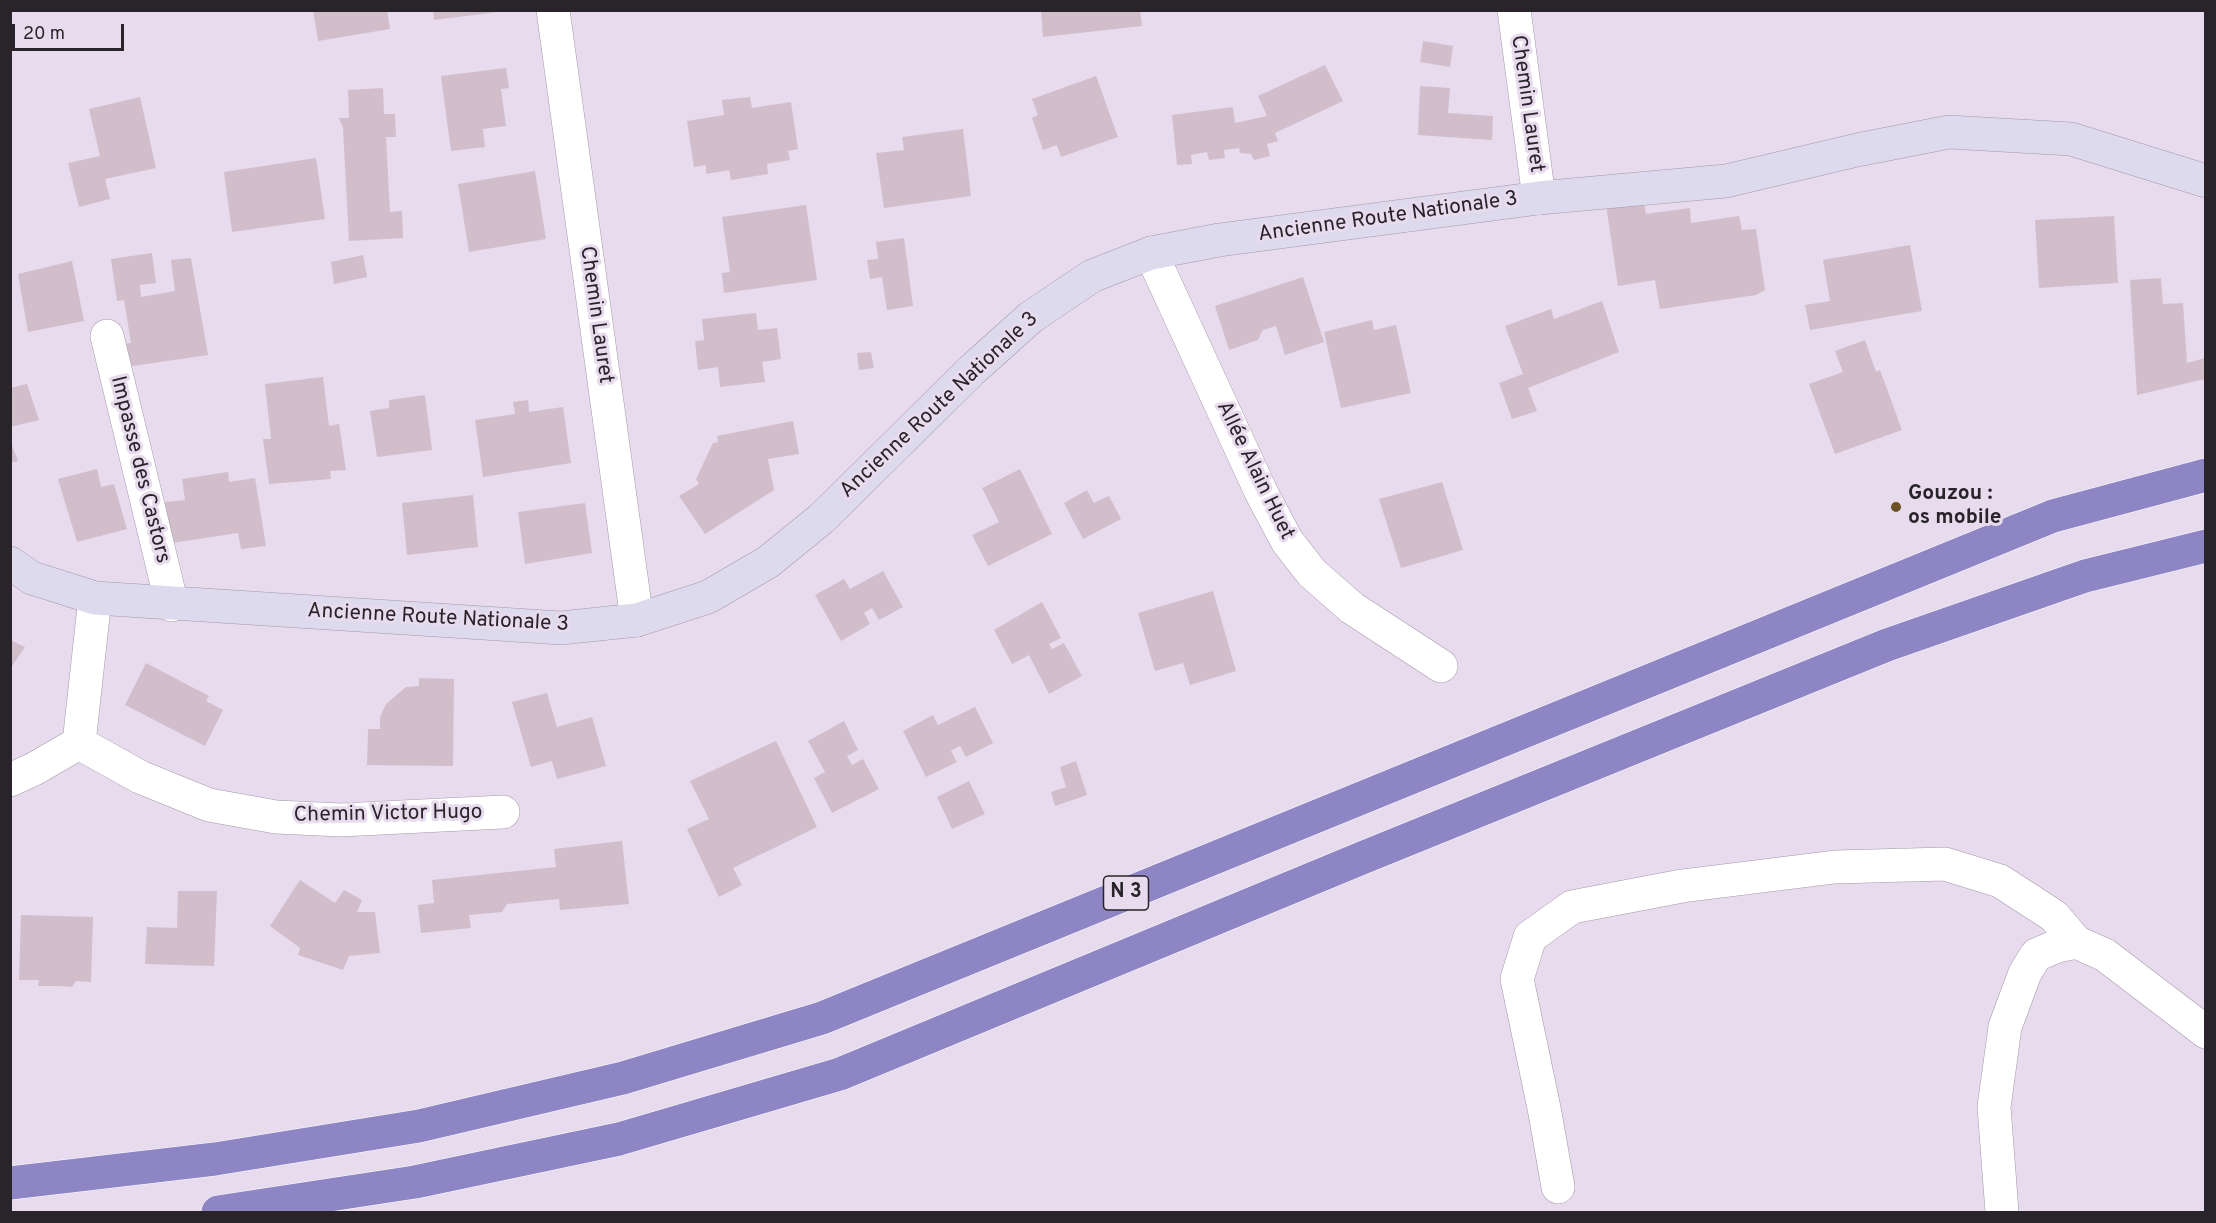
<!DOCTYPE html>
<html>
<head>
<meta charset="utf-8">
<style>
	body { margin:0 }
	#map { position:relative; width:2216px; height:1223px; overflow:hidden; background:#e7dbed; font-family:Overpass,sans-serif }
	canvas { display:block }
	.frame { position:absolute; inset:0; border:12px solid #28242a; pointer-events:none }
	.scale { position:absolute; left:12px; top:24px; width:112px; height:27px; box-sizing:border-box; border:3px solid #28242a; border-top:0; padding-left:8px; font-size:18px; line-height:21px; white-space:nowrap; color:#28242a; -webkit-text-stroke:4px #e7dbed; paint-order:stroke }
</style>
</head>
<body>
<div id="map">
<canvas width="2216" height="1223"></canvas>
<div class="frame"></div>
<div class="scale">20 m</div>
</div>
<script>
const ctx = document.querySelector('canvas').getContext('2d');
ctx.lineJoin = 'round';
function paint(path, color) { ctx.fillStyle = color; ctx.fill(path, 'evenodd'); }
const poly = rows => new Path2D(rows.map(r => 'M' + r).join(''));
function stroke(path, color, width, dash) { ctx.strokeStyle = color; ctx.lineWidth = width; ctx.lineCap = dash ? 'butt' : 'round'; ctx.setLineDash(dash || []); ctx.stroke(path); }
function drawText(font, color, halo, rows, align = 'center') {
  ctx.font = font + ' Overpass,sans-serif'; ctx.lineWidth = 6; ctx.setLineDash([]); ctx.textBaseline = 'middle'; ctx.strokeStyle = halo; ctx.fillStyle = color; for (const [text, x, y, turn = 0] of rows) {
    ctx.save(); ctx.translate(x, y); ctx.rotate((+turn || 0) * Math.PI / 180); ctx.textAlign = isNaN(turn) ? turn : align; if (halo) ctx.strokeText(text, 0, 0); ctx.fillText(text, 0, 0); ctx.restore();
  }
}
paint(poly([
	[313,10,387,10,390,29,318,41],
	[433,10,498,10,498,12,434,20],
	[1041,10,1140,10,1142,26,1043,37],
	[1423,41,1453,46,1450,67,1420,62],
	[1325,65,1343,101,1275,133,1278,141,1267,144,1270,156,1254,160,1251,154,1240,153,1239,148,1224,150,1225,158,1209,160,1207,152,1191,155,1192,164,1177,165,1172,115,1233,107,1235,123,1267,116,1258,96],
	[506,68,509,88,501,89,506,126,483,129,485,147,451,151,441,76],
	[1096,76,1118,137,1061,157,1057,145,1043,150,1032,118,1038,115,1032,99],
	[1420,86,1450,88,1448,113,1493,116,1492,140,1418,135],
	[383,88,384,114,395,114,396,137,386,137,390,212,402,211,403,238,349,241,343,128,339,118,349,118,348,90],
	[140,97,156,168,105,179,110,199,79,207,68,163,100,156,89,109],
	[750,97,752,108,791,102,798,149,788,151,790,160,767,164,768,174,731,180,729,170,706,174,706,165,694,167,687,121,724,115,722,100],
	[963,129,971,196,884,208,876,153,904,150,902,137],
	[316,158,325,219,232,232,224,172],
	[535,171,546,239,469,252,458,184],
	[1642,192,1646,214,1690,208,1691,223,1739,216,1742,230,1756,229,1765,290,1756,295,1660,309,1655,280,1618,286,1605,198],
	[806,205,817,280,724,293,722,273,730,272,722,217],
	[2114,216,2118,283,2039,288,2035,220],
	[904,238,913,306,887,310,882,277,870,279,867,260,878,259,876,242],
	[1910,245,1922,311,1810,330,1805,305,1830,301,1823,260],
	[152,253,156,283,140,285,141,297,175,291,171,260,191,258,208,355,126,367,122,344,131,343,124,300,117,301,111,259],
	[363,255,367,277,334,284,331,262],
	[72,261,84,321,28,332,18,274],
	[1303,277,1324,342,1285,355,1276,326,1263,330,1258,340,1229,350,1215,306],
	[2161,278,2163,304,2183,303,2187,363,2205,358,2205,379,2137,395,2130,280],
	[1602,301,1619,352,1528,388,1537,411,1512,419,1499,383,1523,374,1505,326,1551,309,1554,319],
	[756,313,758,330,777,328,781,359,762,362,765,382,720,387,718,367,698,370,695,341,704,340,702,319],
	[1372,320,1374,330,1396,325,1411,393,1341,408,1324,332],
	[1865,340,1876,372,1880,370,1902,430,1835,454,1809,384,1843,372,1835,351],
	[871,352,874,368,859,370,857,353],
	[323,377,329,426,339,424,346,470,330,471,331,479,269,484,263,439,271,439,265,384],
	[27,384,39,420,10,427,10,388],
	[425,395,432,450,377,457,370,411,389,408,389,400],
	[528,400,529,412,563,407,571,463,483,477,475,420,515,414,513,402],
	[793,421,799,454,768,459,774,490,705,534,679,496,699,484,696,479,713,443,718,442,717,436],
	[10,440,18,461,10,463],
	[97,469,101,487,114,484,127,529,77,542,58,479],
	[1020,469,1052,534,988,566,972,535,999,522,982,488],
	[228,472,229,482,255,478,266,546,241,549,238,533,172,543,165,502,185,500,182,479],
	[1442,482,1463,550,1401,568,1379,499],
	[1087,490,1094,503,1109,496,1121,519,1083,539,1064,503],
	[473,495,478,547,407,555,402,503],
	[585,503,592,553,525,564,518,512],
	[883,571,903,607,879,620,872,608,864,613,870,624,841,641,815,595,844,579,850,589],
	[1213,591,1236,671,1190,685,1183,663,1155,671,1138,613],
	[1042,602,1061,638,1049,644,1052,649,1064,643,1082,676,1049,694,1029,655,1012,664,994,630],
	[10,640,25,647,10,669],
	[146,663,209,696,206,701,223,710,205,746,125,705],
	[419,678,454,679,453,766,367,765,368,729,380,729,380,717,386,704,406,687,419,686],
	[547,693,557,727,592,717,606,766,557,779,552,761,531,767,512,702],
	[975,707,993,743,966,757,960,746,951,751,957,762,926,777,903,731,933,715,938,725],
	[844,721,858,750,847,756,852,765,863,759,879,789,832,813,814,778,825,772,808,741],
	[776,741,817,827,733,868,742,885,719,897,687,829,709,819,690,781],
	[1076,761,1087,795,1055,806,1051,792,1066,787,1060,767],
	[969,781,985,814,952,829,937,797],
	[622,841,629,904,560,910,559,899,507,904,502,912,469,915,471,928,421,933,418,905,434,903,432,880,556,867,554,849],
	[300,880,335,903,344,890,362,900,357,912,375,912,380,953,349,956,343,970,298,955,300,948,270,926],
	[178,891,217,891,214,966,145,964,147,927,177,928],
	[21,915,93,917,91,982,76,981,72,987,58,986,38,986,39,980,19,980]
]), '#d1beca');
const street = poly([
	[553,10,637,620],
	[1514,10,1539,198],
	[1151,253,1261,492,1287,541,1312,573,1352,608,1441,666],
	[107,336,172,605],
	[79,743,95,598],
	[10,780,34,769,79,743,140,777,209,805,276,817,341,820,503,812],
	[1558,1187,1545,1113,1517,979,1530,937,1572,907,1682,886,1835,867,1945,864,2000,881,2054,916,2076,942],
	[2002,1212,1994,1107,2005,1027,2025,973,2036,955,2057,946,2076,942,2105,955,2206,1032]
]);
const secondary = poly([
	[10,563,32,578,95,598,561,628,637,620,708,597,768,562,821,519,972,370,1031,317,1092,276,1151,253,1219,240,1539,198,1726,181,1857,150,1949,132,2071,139,2206,181]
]);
const highway = poly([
	[10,1183,215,1159,419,1126,623,1078,822,1018,2053,516,2206,475],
	[218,1212,415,1182,619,1139,840,1074,1362,858,1887,645,2085,576,2206,546]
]);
stroke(street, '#a398a8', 34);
stroke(secondary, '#a398a8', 34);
stroke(highway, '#fff', 34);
stroke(street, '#fff', 33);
stroke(secondary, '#dddaed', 33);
stroke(highway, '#8e85c4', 33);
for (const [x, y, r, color] of [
	[1896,507,6,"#6b5323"]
]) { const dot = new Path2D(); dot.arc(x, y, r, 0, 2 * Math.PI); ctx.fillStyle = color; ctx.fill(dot); stroke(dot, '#e7dbed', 2); }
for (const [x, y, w] of [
	[1126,893,45]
]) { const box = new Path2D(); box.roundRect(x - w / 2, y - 17, w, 34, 4.5); ctx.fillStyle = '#e7dbed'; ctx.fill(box); stroke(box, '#28242a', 1.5); }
drawText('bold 20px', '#28242a', null, [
	["N 3",1126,893]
]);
drawText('21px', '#28242a', '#e7dbed', [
	["Chemin Lauret",1526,104,82],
	["Ancienne Route Nationale 3",1388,218,-8],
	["Chemin Lauret",595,315,82],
	["Ancienne Route Nationale 3",940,406,-43],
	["Impasse des Castors",139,470,76],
	["Allée Alain Huet",1254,471,64],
	["Ancienne Route Nationale 3",438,619,3],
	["Chemin Victor Hugo",388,815,-1]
]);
drawText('bold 21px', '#28242a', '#e7dbed', [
	["Gouzou :",1908,495],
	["os mobile",1908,519]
], 'left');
</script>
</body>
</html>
